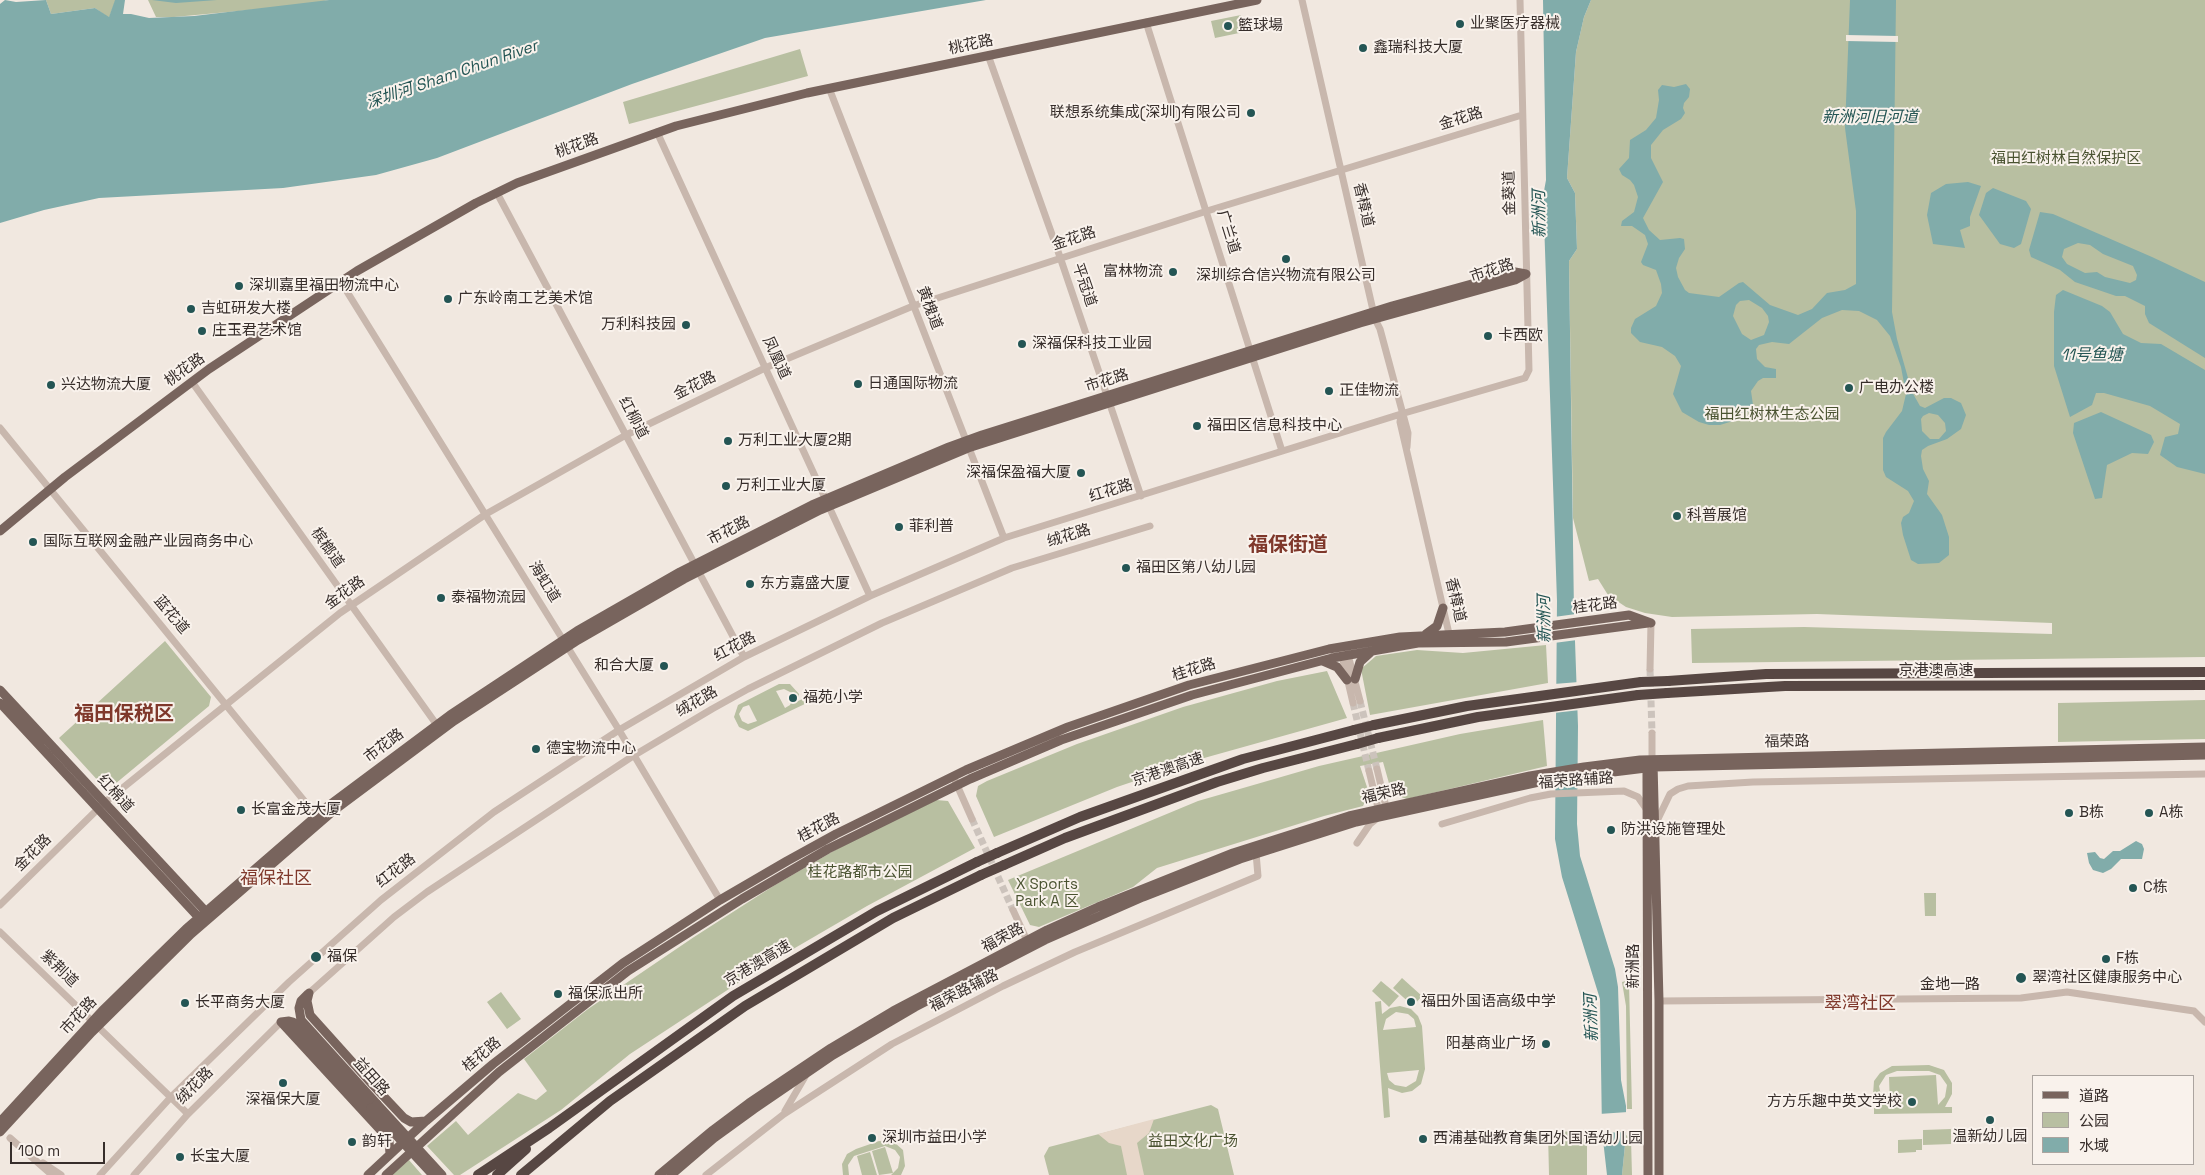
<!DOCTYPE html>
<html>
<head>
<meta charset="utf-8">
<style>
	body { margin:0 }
	#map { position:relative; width:2205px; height:1175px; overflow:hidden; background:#f1e8e0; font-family:"Space Grotesk","Noto Sans SC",sans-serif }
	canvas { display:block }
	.legend { position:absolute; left:2032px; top:1075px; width:162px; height:90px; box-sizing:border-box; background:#f9f2ec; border:1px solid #aba49f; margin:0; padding:6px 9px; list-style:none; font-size:15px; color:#372e2b }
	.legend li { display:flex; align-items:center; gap:10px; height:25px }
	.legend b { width:25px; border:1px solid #aba49f }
	.scale { position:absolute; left:10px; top:1142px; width:95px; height:22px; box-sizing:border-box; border:2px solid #372e2b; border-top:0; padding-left:6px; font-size:15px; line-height:18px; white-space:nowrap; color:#372e2b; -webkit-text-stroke:4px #f9f2ec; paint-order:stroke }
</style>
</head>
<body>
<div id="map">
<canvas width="2205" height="1175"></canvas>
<ul class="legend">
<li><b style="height:6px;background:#78645d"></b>道路</li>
<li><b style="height:14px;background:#b8bfa1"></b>公园</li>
<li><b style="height:14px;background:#81acaa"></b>水域</li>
</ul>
<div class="scale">100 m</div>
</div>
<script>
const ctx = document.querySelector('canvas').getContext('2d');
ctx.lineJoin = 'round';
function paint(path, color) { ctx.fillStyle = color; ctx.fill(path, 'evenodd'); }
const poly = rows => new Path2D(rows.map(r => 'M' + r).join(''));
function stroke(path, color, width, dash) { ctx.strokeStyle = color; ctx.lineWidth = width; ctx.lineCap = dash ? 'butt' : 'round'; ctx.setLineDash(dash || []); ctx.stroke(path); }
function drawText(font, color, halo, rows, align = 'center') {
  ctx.font = font + ' "Space Grotesk","Noto Sans SC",sans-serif'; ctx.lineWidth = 4; ctx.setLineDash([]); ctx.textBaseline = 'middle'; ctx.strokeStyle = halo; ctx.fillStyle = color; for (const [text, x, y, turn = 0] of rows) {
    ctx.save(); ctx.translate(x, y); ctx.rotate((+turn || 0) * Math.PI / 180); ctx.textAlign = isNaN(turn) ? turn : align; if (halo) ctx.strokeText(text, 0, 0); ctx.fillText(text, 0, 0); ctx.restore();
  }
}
paint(poly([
	[46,0,115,0,115,2,109,18,95,8,51,14],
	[148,0,329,0,304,5,174,17,156,17],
	[1591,0,2205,0,2205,657,1692,663,1691,629,1804,627,2052,634,2052,623,1817,614,1672,617,1645,613,1626,607,1608,595,1598,579,1589,581,1573,518,1569,261,1577,249,1575,193,1567,178,1576,52,1584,17],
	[1241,15,1244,32,1215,38,1211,21],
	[800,49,808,76,629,124,623,102],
	[165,641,211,697,209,706,115,784,101,784,59,738],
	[1546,645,1548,683,1370,715,1361,669,1376,656,1417,650,1463,653],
	[1327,671,1347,718,1197,760,1117,787,994,837,976,796,978,786,987,781,1077,744,1183,707,1277,681],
	[779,684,790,684,799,694,798,701,807,697,809,702,748,731,739,727,734,717,738,705],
	[784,689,792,693,793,698,790,705,785,708,776,691],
	[749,705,757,721,748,724,742,721,739,714,743,707],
	[2205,700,2205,739,2058,742,2058,703],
	[1543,720,1547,766,1407,799,1392,794,1383,762,1360,766,1369,793,1363,806,1324,816,1157,868,1133,887,1039,927,1030,925,1008,880,1198,801,1257,784,1319,766,1460,734],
	[936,800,948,801,975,848,867,906,764,966,630,1054,561,1110,460,1175,454,1175,427,1146,456,1121,468,1135,518,1093,536,1100,547,1091,524,1059,588,1009,694,937,775,885,844,845],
	[1924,893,1936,893,1936,916,1925,916],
	[1402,978,1422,996,1413,1006,1393,988],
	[1381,981,1399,996,1389,1007,1372,991],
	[1626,981,1629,983,1632,1109,1627,1109,1626,1006,1622,982],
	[501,992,521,1019,507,1029,487,1002],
	[1381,1001,1382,1014,1390,1008,1400,1006,1411,1009,1418,1016,1422,1026,1425,1069,1421,1084,1412,1091,1402,1093,1388,1088,1390,1117,1384,1118,1375,1002],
	[1396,1012,1408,1014,1414,1019,1416,1027,1383,1030,1386,1019],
	[1419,1070,1416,1081,1406,1087,1395,1085,1389,1080,1387,1073],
	[1892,1066,1929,1065,1944,1070,1952,1083,1952,1094,1945,1107,1952,1107,1952,1113,1874,1114,1874,1108,1881,1108,1873,1095,1874,1081,1880,1073],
	[1929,1071,1940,1075,1947,1085,1945,1097,1938,1105,1936,1075,1889,1077,1890,1106,1882,1100,1879,1086,1886,1075,1897,1071],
	[1211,1105,1218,1109,1234,1175,1049,1175,1044,1156,1049,1147],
	[1951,1129,1951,1144,1923,1145,1923,1130],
	[1587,1131,1587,1175,1549,1175,1548,1132],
	[1626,1135,1631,1139,1632,1175,1622,1175],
	[1922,1139,1922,1150,1916,1150,1916,1152,1898,1153,1898,1140],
	[879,1141,895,1143,903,1150,905,1166,901,1175,891,1175,898,1168,900,1157,895,1150,885,1146,854,1156,848,1165,849,1175,843,1175,842,1164,847,1154,856,1149],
	[885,1147,893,1173,879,1175,872,1151],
	[870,1152,877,1175,862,1175,857,1156],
	[409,1160,422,1175,392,1175]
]), '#b8bfa1');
paint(poly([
	[1154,1119,1149,1133,1137,1143,1144,1175,1127,1175,1121,1146,1109,1143,1098,1134]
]), '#e7d7c9');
paint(poly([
	[5,0,16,2,46,0,51,14,95,8,109,17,115,0,125,0,123,14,131,14,149,18,194,16,329,0,986,0,765,38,632,84,437,158,376,175,283,188,99,198,44,210,0,223,0,4],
	[152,0,217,0,176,3],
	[1543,0,1591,0,1584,17,1576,52,1567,178,1575,193,1577,249,1569,261,1574,613,1578,726,1577,824,1580,856,1615,969,1618,987,1621,1080,1626,1106,1626,1135,1622,1175,1607,1175,1602,1131,1600,999,1562,877,1555,839,1557,601,1544,221,1544,191,1546,180],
	[1850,0,1896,0,1892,312,1897,339,1912,392,1920,406,1925,408,1944,398,1951,398,1961,403,1966,415,1961,429,1947,439,1928,446,1922,450,1921,456,1923,469,1929,481,1927,494,1942,515,1949,537,1949,555,1939,563,1918,564,1911,560,1903,535,1901,523,1903,517,1909,513,1914,501,1908,491,1886,477,1883,470,1883,438,1886,432,1902,411,1906,394,1901,367,1890,336,1877,320,1859,311,1842,310,1822,318,1789,344,1772,342,1759,345,1756,349,1757,359,1765,367,1776,369,1776,378,1763,378,1758,381,1751,391,1753,405,1750,410,1736,420,1720,425,1709,425,1699,422,1682,412,1673,394,1681,366,1675,356,1662,347,1640,342,1631,333,1631,328,1635,319,1656,306,1662,293,1661,284,1656,270,1643,265,1641,262,1648,244,1645,235,1632,226,1621,226,1622,221,1634,212,1638,197,1634,185,1630,180,1622,175,1619,169,1629,158,1630,140,1646,130,1656,118,1659,100,1658,90,1662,85,1674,87,1686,84,1690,89,1689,97,1684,103,1683,108,1685,113,1681,119,1663,130,1651,145,1651,158,1663,182,1643,218,1649,230,1660,240,1680,238,1684,239,1685,249,1679,258,1676,268,1678,277,1685,290,1689,293,1719,297,1739,283,1743,282,1770,305,1798,315,1812,309,1827,293,1845,290,1856,284,1856,211,1845,128],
	[1749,300,1762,308,1768,316,1769,322,1764,335,1751,340,1742,334,1733,316,1736,305,1740,301],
	[1929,413,1938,415,1945,423,1946,431,1939,439,1930,439,1922,431,1921,419,1923,416],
	[1968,182,1981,186,1970,217,1970,226,1960,230,1965,248,1933,244,1927,215,1931,193,1946,184],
	[1993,188,2026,201,2031,209,2021,244,2014,248,2000,244,1979,215,1986,193],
	[2040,212,2053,214,2152,257,2205,282,2205,358,2149,323,2145,314,2145,306,2125,296,2116,296,2075,282,2060,270,2031,257,2029,250],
	[2078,243,2090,245,2103,254,2133,266,2137,275,2136,280,2130,283,2105,277,2097,272,2085,273,2067,264,2062,257,2064,249],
	[2063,290,2102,306,2110,312,2123,334,2141,343,2161,344,2205,370,2205,474,2177,467,2160,455,2165,437,2178,434,2180,424,2150,406,2104,393,2096,393,2092,405,2070,417,2054,366,2054,312,2056,295],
	[2101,412,2151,435,2154,442,2148,454,2132,453,2107,465,2102,498,2095,499,2073,433,2074,423],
	[2136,841,2142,844,2144,849,2142,859,2121,859,2111,869,2103,873,2093,870,2089,863,2087,853,2095,852,2100,858,2104,859,2113,851,2120,851]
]), '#81acaa');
paint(poly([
	[1846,35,1898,36,1898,42,1846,41],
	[1576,614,1577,640,1554,643,1554,617],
	[1579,682,1580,710,1554,713,1554,684],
	[1628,1112,1628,1132,1600,1133,1599,1114]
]), '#f1e8e0');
stroke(poly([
	[1650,669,1652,733],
	[1360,701,1377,769],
	[1353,703,1369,771],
	[972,819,1013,910]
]), '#ccc3bc', 7, [7, 3.5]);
stroke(poly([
	[1302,0,1375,319,1380,329,1408,433,1407,447],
	[1146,22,1282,451],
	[988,55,1060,257,1141,496],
	[829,88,1004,538],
	[657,132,870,596],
	[497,193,744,657],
	[341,282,619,730,720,900],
	[192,382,439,728],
	[1401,414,1400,422,1450,638],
	[0,428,319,819],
	[1343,651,1342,656,1353,703],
	[1347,651,1360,701],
	[1650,669,1651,623],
	[1652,733,1652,759],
	[1377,769,1387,811],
	[953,776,972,819],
	[1656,823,1670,794,1678,789,1688,786,1753,782,2205,774],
	[1442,824,1530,798,1551,794,1624,791,1638,797,1647,810],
	[1357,843,1370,824,1380,816,1369,771],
	[0,905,104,803,340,613,486,514,626,435,765,368,913,306,1207,211,1522,115],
	[1013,910,1029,945],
	[0,932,188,1114],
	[309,993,394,917,427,892,633,756,712,709,748,689,882,623,1012,568,1150,526],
	[1659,1001,2021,998,2067,992,2194,1011,2205,1022],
	[785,1111,806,1075],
	[10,1138,52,1175],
	[43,1163,61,1175],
	[100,1175,171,1097,289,982,381,900,494,812,619,730,744,657,870,596,1004,538,1401,414,1525,378,1529,370,1520,0],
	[134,1175,188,1114,281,1022],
	[706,1175,784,1114,892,1044,1003,986,1075,952,1258,876,1256,853]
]), '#c8b7ad', 7);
stroke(poly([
	[0,531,65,477,209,369,357,271,476,203,517,183,676,126,807,93,1257,0],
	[1426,634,1437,626,1443,608],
	[1323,661,1337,667,1347,680],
	[1355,679,1360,662,1371,652],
	[0,690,209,915],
	[0,703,202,921],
	[1653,763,1659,1001,1659,1175],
	[309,993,307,1001,310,1015,372,1084,404,1118,411,1122,426,1121],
	[308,994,301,1001,299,1008,301,1020,377,1104],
	[281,1022,385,1135,389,1141,390,1154],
	[281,1022,289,1021,293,1022,371,1108],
	[0,1122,102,1011,186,929,328,806,450,715,577,631,680,572,812,505,949,447,982,435,1392,306,1515,272,1526,274],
	[0,1132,92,1032,191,934,332,812,454,721,578,640,684,579,820,510,968,448,1360,323,1515,280,1526,274],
	[368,1175,426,1121,493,1064,623,963,720,900,787,861,836,834,966,770,1068,727,1189,685,1329,649,1400,637,1505,632,1629,615,1651,623],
	[386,1175,499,1072,628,971,742,899,828,849,970,779,1061,740,1192,695,1332,658,1418,643,1506,642,1648,623],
	[659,1175,713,1130,749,1103,831,1048,893,1011,1047,930,1098,907,1233,853,1349,816,1530,776,1584,767,1640,760,2205,747],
	[671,1175,714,1138,754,1109,833,1055,915,1007,1045,940,1143,897,1240,859,1356,822,1548,780,1654,767,2205,755],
	[1648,1175,1647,780,1647,767,1650,764]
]), '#78645d', 9);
stroke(poly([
	[1668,681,1766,674,2205,672],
	[1667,693,1785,686,2205,685],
	[1374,725,1467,706,1641,682],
	[1378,738,1478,717,1638,695],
	[997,853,1080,817,1243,759,1354,730],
	[1004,865,1065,838,1217,782,1263,768,1357,744],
	[478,1175,549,1128,733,996,877,911,977,862],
	[497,1175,526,1149],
	[521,1175,610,1101,745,1006,893,918,981,875]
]), '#574743', 10);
stroke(poly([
	[377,1104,442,1175],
	[371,1108,433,1175]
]), '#78645d', 9);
stroke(poly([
	[1641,682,1668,681],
	[1638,695,1667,693],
	[1354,730,1374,725],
	[1357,744,1378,738],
	[977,862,997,853],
	[981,875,1004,865]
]), '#574743', 10);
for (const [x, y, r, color] of [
	[1460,24,5,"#245554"],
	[1228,26,5,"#245554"],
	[1363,48,5,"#245554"],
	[1251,113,5,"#245554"],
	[1286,259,5,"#245554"],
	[1173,272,5,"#245554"],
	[239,286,5,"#245554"],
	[448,299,5,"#245554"],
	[191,309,5,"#245554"],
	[686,325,5,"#245554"],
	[202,331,5,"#245554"],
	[1488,336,5,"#245554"],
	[1022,344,5,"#245554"],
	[858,384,5,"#245554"],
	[51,385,5,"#245554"],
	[1849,388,5,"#245554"],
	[1329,391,5,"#245554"],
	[1197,426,5,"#245554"],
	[728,441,5,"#245554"],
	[1081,473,5,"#245554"],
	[726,486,5,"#245554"],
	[1677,516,5,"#245554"],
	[899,527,5,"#245554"],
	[33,542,5,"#245554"],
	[1126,568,5,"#245554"],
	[750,584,5,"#245554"],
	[441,598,5,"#245554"],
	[664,666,5,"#245554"],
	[793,698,5,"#245554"],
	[536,749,5,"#245554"],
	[241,810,5,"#245554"],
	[2069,813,5,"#245554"],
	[2149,813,5,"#245554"],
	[1611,830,5,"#245554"],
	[2133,888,5,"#245554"],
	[316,957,6,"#245554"],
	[2106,959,5,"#245554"],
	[2021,978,6,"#245554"],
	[558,994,5,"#245554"],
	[1411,1002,5,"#245554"],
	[185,1003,5,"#245554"],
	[1546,1044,5,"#245554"],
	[283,1083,5,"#245554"],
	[1912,1102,5,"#245554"],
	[1990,1120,5,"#245554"],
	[872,1138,5,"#245554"],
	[1423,1139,5,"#245554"],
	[352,1142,5,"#245554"],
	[180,1157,5,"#245554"]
]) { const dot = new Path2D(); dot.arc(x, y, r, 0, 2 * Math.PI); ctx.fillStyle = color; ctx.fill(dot); stroke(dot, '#f9f2ec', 2); }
drawText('15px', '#372e2b', '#f9f2ec', [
	["业聚医疗器械",1470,24],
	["籃球場",1238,26],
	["鑫瑞科技大厦",1373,48],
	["联想系统集成(深圳)有限公司",1241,113,"right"],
	["富林物流",1163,272,"right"],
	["深圳综合信兴物流有限公司",1286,276,"center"],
	["深圳嘉里福田物流中心",249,286],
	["广东岭南工艺美术馆",458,299],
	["吉虹研发大楼",201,309],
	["万利科技园",676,325,"right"],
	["庄玉君艺术馆",212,331],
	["卡西欧",1498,336],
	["深福保科技工业园",1032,344],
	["日通国际物流",868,384],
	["兴达物流大厦",61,385],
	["广电办公楼",1859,388],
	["正佳物流",1339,391],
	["福田区信息科技中心",1207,426],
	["万利工业大厦2期",738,441],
	["深福保盈福大厦",1071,473,"right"],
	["万利工业大厦",736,486],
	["科普展馆",1687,516],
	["菲利普",909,527],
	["国际互联网金融产业园商务中心",43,542],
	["福田区第八幼儿园",1136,568],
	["东方嘉盛大厦",760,584],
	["泰福物流园",451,598],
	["和合大厦",654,666,"right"],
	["福苑小学",803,698],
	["德宝物流中心",546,749],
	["长富金茂大厦",251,810],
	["B栋",2079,813],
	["A栋",2159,813],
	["防洪设施管理处",1621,830],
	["C栋",2143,888],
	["福保",327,957],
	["F栋",2116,959],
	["翠湾社区健康服务中心",2032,978],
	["福保派出所",568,994],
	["福田外国语高级中学",1421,1002],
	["长平商务大厦",195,1003],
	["阳基商业广场",1536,1044,"right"],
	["深福保大厦",283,1100,"center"],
	["方方乐趣中英文学校",1902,1102,"right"],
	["温新幼儿园",1990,1137,"center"],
	["深圳市益田小学",882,1138],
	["西浦基础教育集团外国语幼儿园",1433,1139],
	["韵轩",362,1142],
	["长宝大厦",190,1157]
], 'left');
drawText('15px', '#372e2b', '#f9f2ec', [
	["桃花路",971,45,-12],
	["金花路",1461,119,-17],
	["桃花路",577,146,-20],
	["金葵道",1510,193,-91],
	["香樟道",1363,205,77],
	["广兰道",1228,232,73],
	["金花路",1074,239,-18],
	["市花路",1492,271,-18],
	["平冠道",1084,285,71],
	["黄槐道",929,308,69],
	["凤凰道",776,358,65],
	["桃花路",185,370,-36],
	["市花路",1107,381,-17],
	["金花路",695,386,-26],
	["红柳道",633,418,62],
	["红花路",1111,491,-17],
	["市花路",729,531,-27],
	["绒花路",1069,536,-17],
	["槟榔道",327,548,55],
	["海虹道",544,582,58],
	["金花路",345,593,-36],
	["香樟道",1455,600,77],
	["桂花路",1595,606,-7],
	["蓝花道",171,615,50],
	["红花路",735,647,-28],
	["桂花路",1194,670,-17],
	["京港澳高速",1936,671],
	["绒花路",697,702,-30],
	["福荣路",1787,742,-1],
	["市花路",384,746,-37],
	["京港澳高速",1168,770,-19],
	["福荣路辅路",1576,781,-4],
	["红棉道",115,794,47],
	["福荣路",1384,794,-13],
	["桂花路",819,828,-28],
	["金花路",33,853,-45],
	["红花路",396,871,-38],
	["福荣路",1003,938,-28],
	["京港澳高速",758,964,-31],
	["新洲路",1634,966,-90],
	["紫荆道",59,969,44],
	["金地一路",1950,985],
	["福荣路辅路",964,991,-27],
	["市花路",79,1016,-47],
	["桂花路",482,1055,-40],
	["益田路",371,1077,48],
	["绒花路",195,1086,-46]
]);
drawText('15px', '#4a5331', '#f9f2ec', [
	["福田红树林自然保护区",2066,159],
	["福田红树林生态公园",1772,415],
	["桂花路都市公园",860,873],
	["X Sports",1047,885],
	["Park A 区",1047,902],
	["益田文化广场",1193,1142]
]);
drawText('italic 16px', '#245554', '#f9f2ec', [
	["深圳河 Sham Chun River",452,75,-19],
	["新洲河旧河道",1870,118],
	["新洲河",1540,214,-91],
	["11号鱼塘",2092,356],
	["新洲河",1545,619,-91],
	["新洲河",1592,1018,-92]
]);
drawText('18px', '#7f382b', '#f9f2ec', [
	["福保社区",276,879],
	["翠湾社区",1860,1004]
]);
drawText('bold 20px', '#7f382b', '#f9f2ec', [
	["福保街道",1288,546],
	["福田保税区",124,715]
]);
</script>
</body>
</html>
